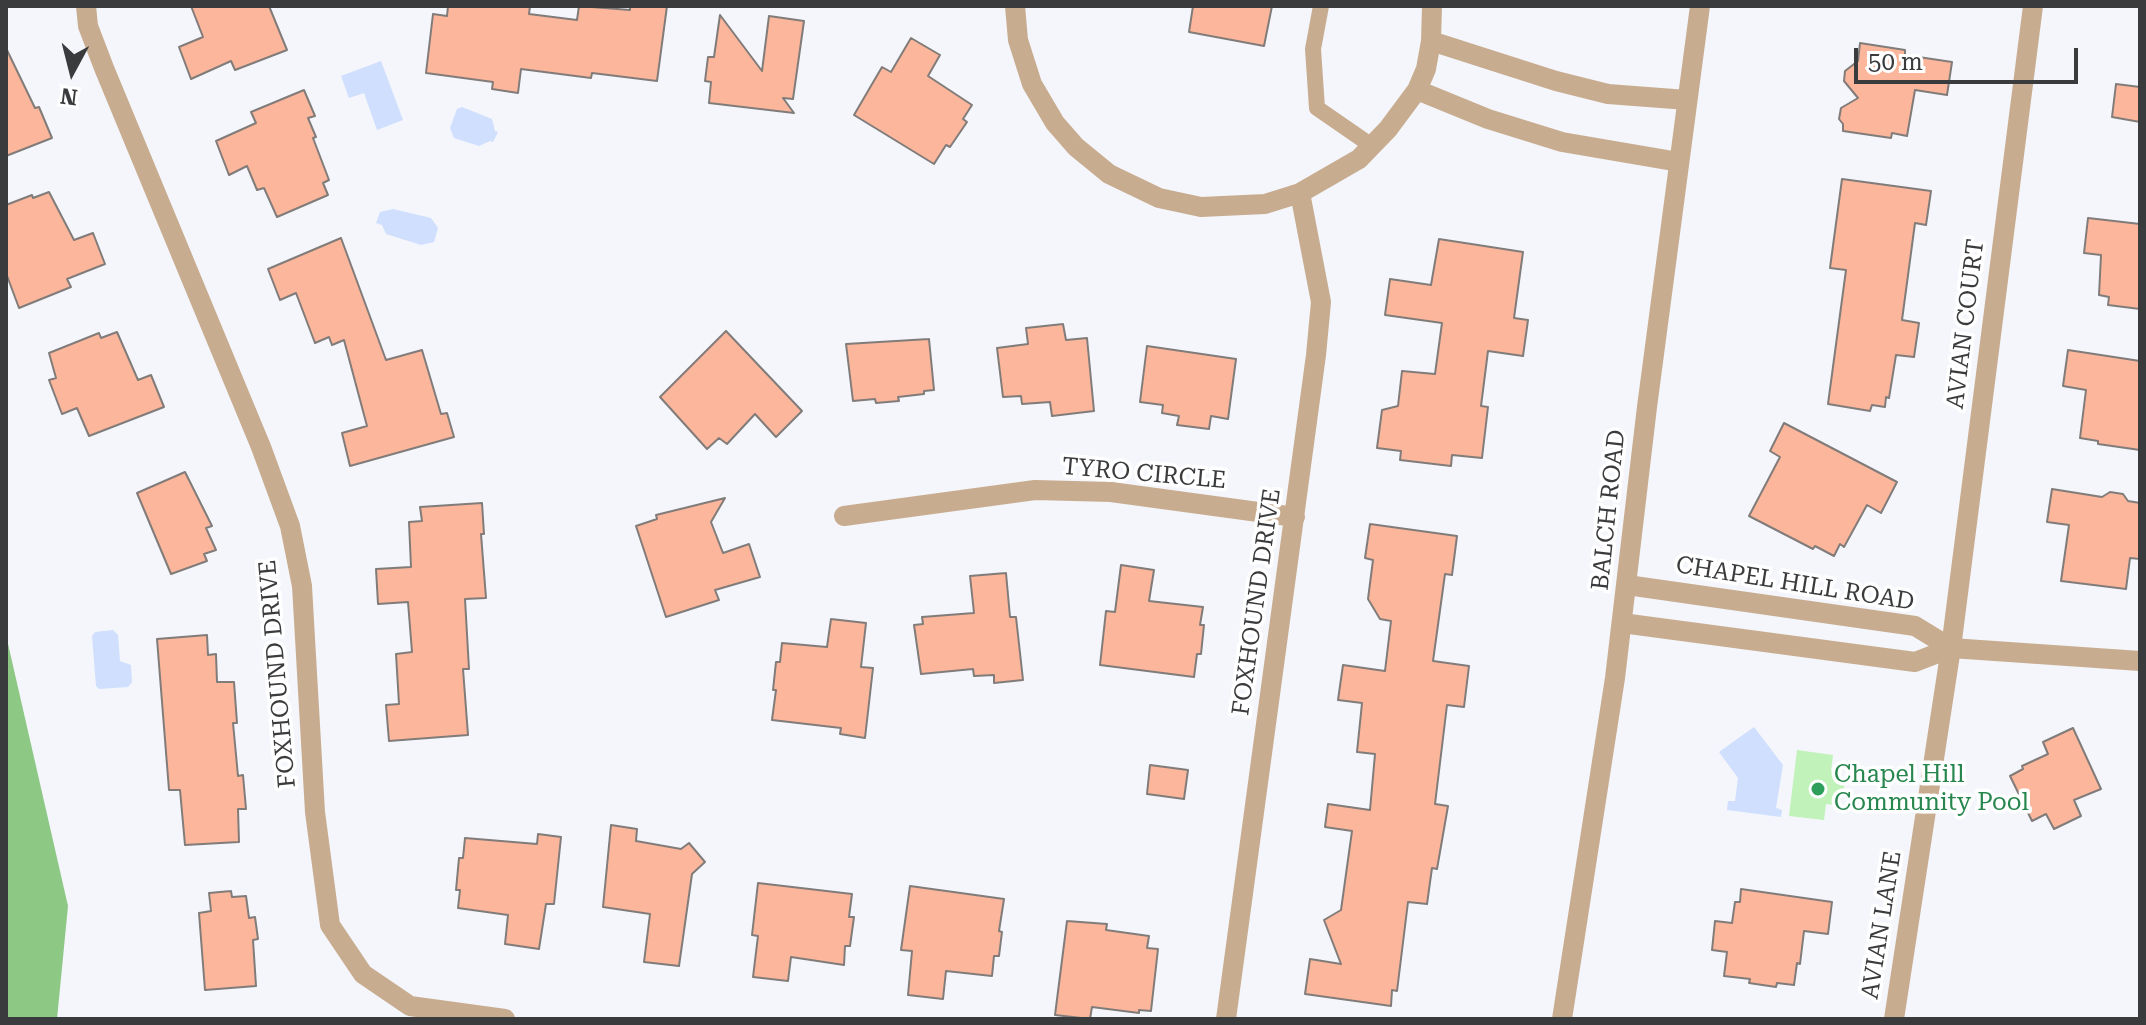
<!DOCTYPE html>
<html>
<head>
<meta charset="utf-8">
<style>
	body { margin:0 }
	#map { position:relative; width:2146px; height:1025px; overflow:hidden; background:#f4f6fb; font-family:"Roboto Serif",serif }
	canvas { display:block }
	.frame { position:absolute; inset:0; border:8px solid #3a3b3d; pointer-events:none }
	.north { position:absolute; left:32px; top:32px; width:80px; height:80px; -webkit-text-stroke:6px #fff; paint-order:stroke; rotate:187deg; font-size:22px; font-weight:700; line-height:32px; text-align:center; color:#3a3b3d }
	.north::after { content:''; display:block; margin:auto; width:28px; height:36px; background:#3a3b3d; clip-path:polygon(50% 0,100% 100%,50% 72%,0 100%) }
	.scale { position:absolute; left:1854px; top:48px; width:224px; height:36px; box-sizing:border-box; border:4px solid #3a3b3d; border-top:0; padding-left:10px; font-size:24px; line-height:28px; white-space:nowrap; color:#3a3b3d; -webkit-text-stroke:6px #fff; paint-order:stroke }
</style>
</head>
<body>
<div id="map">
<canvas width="2146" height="1025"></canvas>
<div class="frame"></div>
<div class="north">N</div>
<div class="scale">50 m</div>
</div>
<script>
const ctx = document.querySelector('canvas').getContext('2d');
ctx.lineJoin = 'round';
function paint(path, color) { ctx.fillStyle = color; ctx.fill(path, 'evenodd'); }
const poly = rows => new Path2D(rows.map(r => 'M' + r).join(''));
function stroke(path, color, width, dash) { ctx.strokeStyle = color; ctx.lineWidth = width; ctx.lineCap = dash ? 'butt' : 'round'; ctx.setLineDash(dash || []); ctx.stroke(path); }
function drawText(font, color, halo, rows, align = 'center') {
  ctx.font = font + ' "Roboto Serif",serif'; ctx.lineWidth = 7; ctx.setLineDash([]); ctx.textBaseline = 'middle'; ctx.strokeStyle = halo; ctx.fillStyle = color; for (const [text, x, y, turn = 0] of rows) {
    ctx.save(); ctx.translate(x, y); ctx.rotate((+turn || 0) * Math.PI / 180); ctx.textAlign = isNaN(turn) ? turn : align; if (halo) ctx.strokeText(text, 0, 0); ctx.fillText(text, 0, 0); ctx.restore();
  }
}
paint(poly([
	[1797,750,1833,755,1831,771,1838,773,1845,780,1843,797,1836,805,1826,804,1824,820,1789,816]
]), '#c0f2b9');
paint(poly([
	[6,635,68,906,57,1019,6,1019]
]), '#8dc885');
paint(poly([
	[381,61,403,120,377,130,364,93,349,98,341,76],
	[462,107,492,119,495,131,498,132,493,142,490,141,479,146,454,138,450,128,457,109],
	[393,209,431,218,438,228,434,242,421,245,386,234,382,225,376,223,380,212],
	[113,630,118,635,120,661,131,665,132,682,128,687,99,689,96,686,92,636,95,632],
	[1754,727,1783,765,1776,808,1782,810,1781,817,1727,810,1728,801,1735,801,1738,778,1719,752]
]), '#cfdffd');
const building = poly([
	[191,6,269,6,287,50,235,70,231,61,191,79,179,47,203,37,191,6],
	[448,6,530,6,529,14,577,20,579,6,630,10,630,6,667,6,657,81,592,73,591,78,521,69,518,93,492,89,493,82,426,73,433,14,447,16,448,6],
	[1193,6,1272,6,1264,46,1189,32,1193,6],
	[720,15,762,71,769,16,804,21,793,99,783,98,794,113,709,103,711,82,705,81,708,57,714,57,720,15],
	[911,38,940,55,928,76,972,105,963,119,967,122,950,147,946,145,934,164,854,115,882,67,891,72,911,38],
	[1860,43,1905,50,1905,55,1952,62,1947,95,1915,90,1907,136,1892,133,1891,138,1843,131,1843,124,1839,119,1841,108,1858,98,1844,81,1845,71,1858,61,1860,43],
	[6,48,35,108,39,107,52,138,6,156,6,48],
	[2116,84,2140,87,2140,122,2112,117,2116,84],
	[304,90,315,116,308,118,316,137,313,138,329,180,323,183,328,195,277,217,264,188,257,190,247,166,229,175,216,141,256,123,251,112,304,90],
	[1842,179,1931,191,1926,225,1915,223,1902,320,1919,323,1914,357,1896,355,1889,398,1886,397,1885,407,1872,405,1870,411,1828,404,1846,270,1830,268,1842,179],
	[49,192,74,240,93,233,105,264,67,279,71,287,19,308,6,273,6,205,32,195,33,198,49,192],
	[2088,218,2140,224,2140,309,2108,305,2109,297,2099,295,2101,255,2084,253,2088,218],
	[341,238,386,360,422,350,441,414,447,413,454,437,350,466,342,433,367,426,344,340,332,345,329,337,315,343,296,293,280,300,268,269,341,238],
	[1439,239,1523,252,1514,318,1528,320,1523,356,1488,351,1481,406,1488,407,1482,458,1452,455,1451,466,1400,460,1401,451,1377,448,1382,410,1398,406,1402,371,1435,374,1442,323,1385,315,1390,279,1431,285,1439,239],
	[1063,324,1066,340,1087,338,1094,411,1052,416,1050,402,1022,404,1021,396,1003,397,997,348,1028,344,1026,328,1063,324],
	[726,331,802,411,776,437,755,414,727,444,719,438,707,449,660,397,726,331],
	[117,332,138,380,151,375,164,407,89,436,77,408,62,414,49,380,56,378,49,353,99,333,101,338,117,332],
	[929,339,934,390,924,391,924,394,898,397,899,401,876,403,875,399,853,401,846,344,929,339],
	[1147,346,1236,359,1228,419,1211,416,1209,429,1177,425,1179,416,1162,413,1163,405,1140,402,1147,346],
	[2068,350,2140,361,2140,450,2098,444,2098,441,2080,438,2086,390,2063,386,2068,350],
	[1784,423,1897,482,1881,513,1867,505,1844,547,1840,544,1834,556,1815,546,1813,549,1749,516,1780,457,1770,451,1784,423],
	[185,472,212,526,206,528,216,550,204,554,207,561,171,574,137,493,185,472],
	[2052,489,2102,497,2110,492,2123,494,2128,501,2140,503,2140,559,2130,558,2126,589,2061,581,2069,525,2047,522,2052,489],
	[725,498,711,522,723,553,749,544,760,577,715,590,719,600,666,617,636,526,657,519,656,515,725,498],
	[482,503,484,534,481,534,486,598,465,599,469,669,463,669,468,735,389,741,386,705,399,704,396,654,412,652,408,602,378,604,376,569,411,567,409,522,422,521,420,507,482,503],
	[1370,524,1457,536,1452,575,1445,574,1433,661,1469,666,1464,707,1447,705,1435,804,1448,806,1437,869,1432,868,1427,904,1408,902,1397,991,1392,990,1391,1006,1305,994,1310,959,1341,964,1324,920,1341,910,1352,831,1325,827,1328,804,1370,810,1375,754,1357,752,1362,703,1338,700,1343,665,1385,671,1391,621,1380,619,1368,599,1373,560,1365,558,1370,524],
	[1121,565,1154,570,1149,601,1203,607,1200,625,1204,625,1201,654,1197,654,1194,677,1100,665,1106,611,1115,612,1121,565],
	[1006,573,1010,617,1016,617,1023,680,994,683,994,675,974,676,973,669,921,674,914,625,923,624,922,617,974,613,970,576,1006,573],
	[831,619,866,623,861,667,873,668,865,738,840,734,841,728,772,720,776,690,773,690,776,662,780,662,782,643,827,647,831,619],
	[207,635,208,655,216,654,217,682,234,682,237,723,233,723,238,776,243,775,246,809,238,809,239,842,185,845,180,790,169,790,157,639,207,635],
	[2073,728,2101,789,2074,800,2081,816,2054,829,2046,814,2032,821,2010,776,2023,769,2022,766,2048,754,2043,742,2073,728],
	[1150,765,1188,770,1184,799,1147,794,1150,765],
	[611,825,637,829,636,841,681,849,689,843,705,862,692,874,679,966,644,962,650,914,603,907,611,825],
	[538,834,561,837,554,904,546,904,539,949,505,944,508,915,458,908,460,890,456,890,459,858,463,858,465,838,537,844,538,834],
	[758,883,852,894,849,917,854,917,850,946,845,946,844,965,791,957,788,981,753,977,758,936,752,935,758,883],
	[910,886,1004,899,999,931,1002,932,999,956,994,956,992,976,946,971,943,999,908,995,912,951,901,950,910,886],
	[1741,889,1832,902,1828,934,1804,931,1800,964,1797,963,1794,985,1777,983,1776,987,1749,983,1750,979,1724,976,1727,952,1712,950,1715,921,1732,923,1735,902,1740,902,1741,889],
	[231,891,232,897,246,896,249,918,255,917,258,939,253,940,256,986,205,990,199,913,211,911,209,893,231,891],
	[1067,921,1107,924,1106,930,1149,936,1147,948,1158,949,1151,1011,1139,1010,1139,1013,1092,1007,1090,1019,1055,1015,1067,921]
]);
paint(building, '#fcb69b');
stroke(building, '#817c7a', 2);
stroke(poly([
	[1321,6,1313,49,1317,108,1372,146]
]), '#c8ac90', 16);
stroke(poly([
	[86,6,88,26,104,68,261,447,290,526,302,586,315,812,330,925,363,974,410,1006,505,1019],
	[1015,6,1018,40,1032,84,1055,123,1076,147,1109,174,1159,198,1201,207,1265,204,1300,193,1359,159,1388,129,1417,90,1426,69,1431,41,1432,6],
	[1431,41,1556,81,1608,94,1687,100],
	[1417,90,1488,119,1562,142,1679,162],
	[844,516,1035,490,1111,492,1295,517],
	[1627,585,1915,626,1951,648],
	[1622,623,1915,662,1951,648,2140,661],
	[1226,1019,1316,355,1321,302,1300,193],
	[1894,1019,1951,648,2033,6]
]), '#c8ac90', 20);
stroke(poly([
	[1562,1019,1615,678,1647,407,1700,6]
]), '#c8ac90', 20);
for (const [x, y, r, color] of [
	[1818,789,8,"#2e9e5b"]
]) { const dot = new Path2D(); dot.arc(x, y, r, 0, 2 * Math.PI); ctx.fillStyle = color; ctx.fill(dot); stroke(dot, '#fff', 3); }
drawText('24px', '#3a3b3d', '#fff', [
	["AVIAN COURT",1966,324,-83],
	["TYRO CIRCLE",1144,474,5],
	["BALCH ROAD",1609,510,-84],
	["CHAPEL HILL ROAD",1795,584,9],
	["FOXHOUND DRIVE",1257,602,-82],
	["FOXHOUND DRIVE",278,674,-95],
	["AVIAN LANE",1882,925,-81]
]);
drawText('24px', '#27864d', '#fff', [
	["Chapel Hill",1834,775],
	["Community Pool",1834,803]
], 'left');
</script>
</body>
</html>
